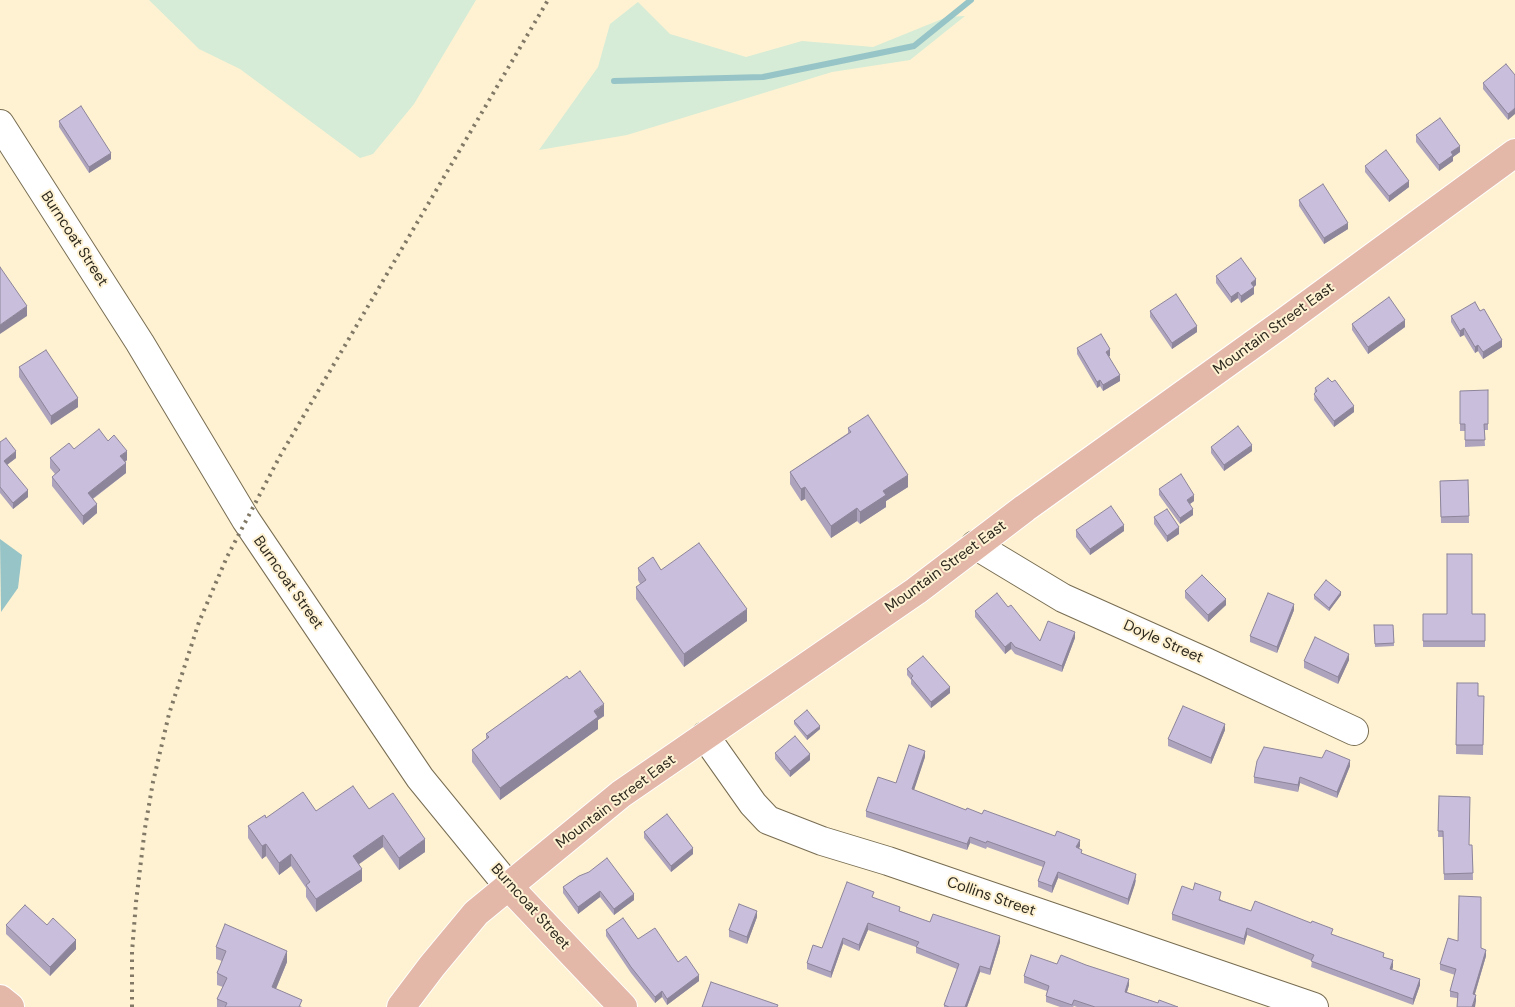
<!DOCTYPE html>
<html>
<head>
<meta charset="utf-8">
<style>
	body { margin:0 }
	canvas { display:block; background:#fef2d3 }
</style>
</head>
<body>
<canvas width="1515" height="1007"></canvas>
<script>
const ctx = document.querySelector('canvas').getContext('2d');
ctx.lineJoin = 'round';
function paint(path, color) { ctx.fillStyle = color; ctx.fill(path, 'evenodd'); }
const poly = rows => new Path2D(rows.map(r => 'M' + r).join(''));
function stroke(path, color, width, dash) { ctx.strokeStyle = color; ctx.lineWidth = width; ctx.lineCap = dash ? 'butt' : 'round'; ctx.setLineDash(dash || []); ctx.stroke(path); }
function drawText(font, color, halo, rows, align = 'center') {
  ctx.font = font + ' "DM Sans",sans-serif'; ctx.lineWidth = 4; ctx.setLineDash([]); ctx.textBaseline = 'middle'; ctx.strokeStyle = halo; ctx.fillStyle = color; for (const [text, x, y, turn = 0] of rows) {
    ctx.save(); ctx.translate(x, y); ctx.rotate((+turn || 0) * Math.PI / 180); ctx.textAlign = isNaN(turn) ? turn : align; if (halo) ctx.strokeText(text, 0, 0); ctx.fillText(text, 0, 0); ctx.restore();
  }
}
paint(poly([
	[149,0,476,0,414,104,373,154,360,158,240,69,199,49],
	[638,2,670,34,746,57,802,41,873,47,947,17,965,16,910,60,832,72,627,135,539,150,598,67,610,24]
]), '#d6ecd6');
paint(poly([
	[0,539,22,555,18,588,1,612]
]), '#97c4c7');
stroke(poly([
	[614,81,763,77,914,46,971,0]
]), '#97c4c7', 6);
const minor = poly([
	[0,124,140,343,246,520,420,778,509,887],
	[975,545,1063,598,1206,662,1354,731],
	[705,736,753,804,768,820,822,841,888,861,1314,1007]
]);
const major = poly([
	[509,887,623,1007],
	[0,999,10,1007],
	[401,1007,432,966,476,913,621,794,916,591,1025,508,1280,325,1515,153]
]);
stroke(minor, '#786d52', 30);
stroke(major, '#fff', 30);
stroke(minor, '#fff', 28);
stroke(major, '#e3b8a9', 28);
stroke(poly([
	[132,1007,132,952,136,902,145,828,153,782,169,714,199,622,227,557,280,456,548,0]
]), '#817966', 4, [2.5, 5]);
paint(poly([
	[1515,75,1508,120,1483,89,1483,83],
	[59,121,111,159,89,173,59,127],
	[1416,135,1460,152,1453,157,1453,161,1439,171,1416,142],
	[1365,166,1409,187,1389,202,1365,172],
	[1299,200,1348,229,1324,244,1299,206],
	[1216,276,1256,285,1254,287,1254,294,1241,303,1238,298,1231,303,1216,283],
	[1150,311,1197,332,1172,349,1150,317],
	[1451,316,1502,347,1483,359,1478,351,1475,353,1464,335,1460,337,1451,322],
	[1352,324,1405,327,1368,354,1352,330],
	[1077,348,1110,356,1109,356,1120,381,1103,391,1100,386,1097,388,1077,354],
	[19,367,78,407,51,425,19,377],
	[1332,382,1354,412,1334,427,1314,400,1315,388],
	[1460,391,1488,424,1488,430,1484,430,1485,446,1465,447,1465,431,1460,431],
	[848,428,908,487,886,501,886,507,860,524,857,521,831,538,805,499,801,501,790,484,790,472,848,433],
	[108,441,127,460,125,462,126,473,93,499,97,513,83,525,52,486,52,477,55,474,50,468,50,458,74,449],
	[0,442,16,458,7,465,28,497,13,509,0,493],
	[1211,447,1252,451,1224,471,1211,453],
	[1468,480,1469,523,1441,523,1440,481],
	[1159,489,1194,501,1190,504,1193,515,1180,524,1159,495],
	[1154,517,1179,534,1167,542,1154,524],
	[1076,530,1124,531,1090,555,1076,537],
	[638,568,661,570,747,621,684,667,636,599,636,587,640,584,638,580],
	[1185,591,1226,605,1208,622,1185,598],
	[1314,595,1341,595,1329,611,1314,599],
	[1008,607,1040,641,1075,638,1062,672,1015,654,1011,649,1005,654,975,617,975,611],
	[1294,610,1277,653,1250,642,1250,636],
	[1423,614,1472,614,1485,641,1485,647,1423,647],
	[1374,625,1393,625,1394,646,1375,647],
	[1349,660,1338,684,1304,668,1304,661],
	[907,669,950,693,931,708,911,684,911,680,907,675],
	[569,679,604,716,598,720,598,729,500,800,472,762,472,750,486,739,486,734],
	[1457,683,1478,696,1484,696,1483,755,1456,754],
	[794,721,820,729,807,740,794,724],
	[1225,730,1211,764,1168,746,1168,739],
	[775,753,810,760,790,777,775,759],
	[925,757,914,790,966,810,982,814,1080,846,1079,848,1082,854,1136,880,1135,884,1128,905,1058,878,1052,893,1038,887,1038,881,1043,867,987,847,986,849,970,843,967,850,866,817,866,811,896,783],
	[1322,758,1350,766,1337,798,1300,783,1298,792,1254,783,1254,777],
	[1439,796,1469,845,1472,845,1473,880,1444,880,1443,837,1438,837],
	[369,809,425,852,399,870,383,847,358,865,362,881,316,912,306,897,306,888,291,866,279,875,266,856,262,859,248,838,248,826,266,818,316,811],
	[644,832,693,854,671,872,644,838],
	[579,876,634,900,614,915,600,897,578,914,563,893,563,887],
	[874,898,900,911,930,922,1000,942,990,975,980,972,967,1007,944,1007,944,1005,957,969,916,953,916,947,868,930,859,951,843,944,831,978,807,969,807,963],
	[1221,899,1221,900,1251,911,1333,935,1384,957,1393,967,1392,970,1420,985,1413,1005,1311,967,1312,961,1247,935,1244,945,1172,920,1172,914],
	[757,917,747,944,729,937,729,930],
	[6,925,47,925,76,949,50,976,6,934],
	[606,930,638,939,678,962,699,981,667,1005,662,997,655,1003,631,973,606,936],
	[216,947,287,962,276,989,302,1007,217,1007,217,999,223,987,217,985,217,973,222,961,216,959],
	[1481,948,1486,956,1475,994,1476,1001,1450,997,1450,991,1455,975,1440,970,1440,964],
	[1057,964,1129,985,1127,992,1158,1003,1178,1007,1077,1007,1074,1006,1073,1007,1060,1007,1046,1002,1046,996,1047,991,1024,983,1024,976]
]), '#ada3bd');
paint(poly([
	[1515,108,1515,114,1508,120,1508,114],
	[1460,146,1460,152,1453,157,1453,161,1439,171,1439,165,1451,152],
	[111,153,111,159,89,173,89,167],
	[1409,181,1409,187,1389,202,1389,196],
	[1348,223,1348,229,1324,244,1324,238],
	[1256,279,1256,285,1251,289,1251,283],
	[1254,287,1254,294,1241,303,1241,296],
	[1238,292,1238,298,1231,303,1231,297],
	[27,306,27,316,0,334,0,325],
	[1405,320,1405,327,1368,354,1368,347],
	[1197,326,1197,332,1172,349,1172,343],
	[1464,328,1464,335,1460,337,1460,331],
	[1502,340,1502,347,1483,359,1483,352],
	[1478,345,1478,351,1475,353,1475,347],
	[1110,349,1110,356,1106,358,1106,352],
	[1120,375,1120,381,1103,391,1103,385],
	[1100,380,1100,386,1097,388,1097,382],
	[78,398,78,407,51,425,51,416],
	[1354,406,1354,412,1334,427,1334,421],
	[1252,445,1252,451,1224,471,1224,465],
	[16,451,16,458,4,467,4,461],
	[127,451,127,460,120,466,120,456],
	[126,463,126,473,88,502,88,493],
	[908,475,908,487,886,501,886,507,860,524,860,512,883,491],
	[805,487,805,499,801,501,801,489],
	[28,490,28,497,13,509,13,503],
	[1194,495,1194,501,1187,506,1187,500],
	[97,504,97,513,83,525,83,516],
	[857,508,857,521,831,538,831,526],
	[1193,509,1193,515,1180,524,1180,518],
	[1124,525,1124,531,1090,555,1090,549],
	[1179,527,1179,534,1167,542,1167,536],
	[1341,592,1341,595,1329,611,1329,608],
	[1226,599,1226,605,1208,622,1208,615],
	[1294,604,1294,610,1277,653,1277,647],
	[747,609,747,621,684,667,684,654],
	[1075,632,1075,638,1062,672,1062,666],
	[1011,642,1011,649,1005,654,1005,647],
	[1349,654,1349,660,1338,684,1338,677],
	[950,687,950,693,931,708,931,702],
	[604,704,604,716,598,720,598,729,500,800,500,788],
	[1225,724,1225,730,1211,764,1211,758],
	[820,726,820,729,807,740,807,736],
	[925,751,925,757,912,796,912,789],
	[810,754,810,760,790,777,790,771],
	[1350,760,1350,766,1337,798,1337,792],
	[1300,777,1300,783,1298,792,1298,785],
	[383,835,383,847,353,868,353,856],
	[970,837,970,843,967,850,967,844],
	[425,839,425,852,399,870,399,858],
	[1080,840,1080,846,1076,854,1076,847],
	[266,844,266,856,262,859,262,846],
	[693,848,693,854,671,872,671,866],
	[291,854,291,866,279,875,279,863],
	[362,869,362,881,316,912,316,899],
	[1058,872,1058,878,1052,893,1052,886],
	[1136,874,1135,884,1128,905,1128,899],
	[600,891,600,897,578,914,578,907],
	[634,894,634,900,614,915,614,909],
	[757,911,757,917,747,944,747,937],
	[868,923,868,930,859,951,859,945],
	[1247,928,1247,935,1244,945,1244,939],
	[1000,936,1000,942,990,975,990,969],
	[843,938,843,944,831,978,831,972],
	[76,940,76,949,50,976,50,967],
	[1486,950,1486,956,1473,1000,1473,994],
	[287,951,287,962,272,998,272,987],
	[1393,960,1393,967,1390,975,1390,969],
	[980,966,980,972,967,1007,965,1007],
	[699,975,699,981,667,1005,667,999],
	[1129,979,1129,985,1125,998,1125,992],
	[1420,979,1420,985,1413,1005,1413,999],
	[662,991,662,997,655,1003,655,997],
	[1476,995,1476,1001,1475,1007,1472,1007]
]), '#8d859a');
const building = poly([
	[1506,64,1515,75,1515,108,1508,114,1483,83,1506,64],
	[81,106,111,153,89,167,59,121,81,106],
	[1440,118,1460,146,1451,152,1453,155,1439,165,1416,135,1440,118],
	[1386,150,1409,181,1389,196,1365,166,1386,150],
	[1323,184,1348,223,1324,238,1299,200,1323,184],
	[1241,258,1256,279,1251,283,1254,287,1241,296,1238,292,1231,297,1216,276,1241,258],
	[0,267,27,306,0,325,0,267],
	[1176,294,1197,326,1172,343,1150,311,1176,294],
	[1389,297,1405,320,1368,347,1352,324,1389,297],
	[1475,302,1480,311,1484,309,1502,340,1483,352,1478,345,1475,347,1464,328,1460,331,1451,316,1475,302],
	[1101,334,1110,349,1106,352,1120,375,1103,385,1100,380,1097,382,1077,348,1101,334],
	[46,350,78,398,51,416,19,367,46,350],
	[1328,378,1332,382,1335,380,1354,406,1334,421,1314,394,1317,391,1315,388,1328,378],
	[1488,390,1488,424,1484,424,1485,440,1465,440,1465,424,1460,424,1460,391,1488,390],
	[868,415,908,475,883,491,886,495,860,512,857,508,831,526,805,487,801,489,790,472,851,432,848,428,868,415],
	[1238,426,1252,445,1224,465,1211,447,1238,426],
	[99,429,108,441,114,435,127,451,120,456,126,463,88,493,97,504,83,516,52,477,60,470,50,458,69,443,74,449,99,429],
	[6,438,16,451,4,461,28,490,13,503,0,487,0,442,6,438],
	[1181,474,1194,495,1187,500,1193,509,1180,518,1159,489,1181,474],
	[1468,480,1469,516,1441,517,1440,481,1468,480],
	[1111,506,1124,525,1090,549,1076,530,1111,506],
	[1167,509,1179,527,1167,536,1154,517,1167,509],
	[699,543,747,609,684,654,636,587,646,580,638,568,653,557,661,570,699,543],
	[1447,554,1472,554,1472,614,1485,614,1485,641,1423,641,1423,614,1447,614,1447,554],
	[1202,575,1226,599,1208,615,1185,591,1202,575],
	[1326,580,1341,592,1329,608,1314,595,1326,580],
	[997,593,1008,607,1011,605,1040,641,1048,621,1075,632,1062,666,1015,647,1011,642,1005,647,975,611,997,593],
	[1268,593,1294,604,1277,647,1250,636,1268,593],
	[1374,625,1393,625,1394,643,1375,644,1374,625],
	[1315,637,1349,654,1338,677,1304,661,1315,637],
	[923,656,950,687,931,702,911,678,913,676,907,669,923,656],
	[580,671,604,704,594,711,598,717,500,788,472,750,489,737,486,734,567,676,569,679,580,671],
	[1457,683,1478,683,1478,696,1484,696,1483,745,1456,745,1457,683],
	[1183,706,1225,724,1211,758,1168,739,1183,706],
	[807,710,820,726,807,736,794,721,807,710],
	[795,736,810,754,790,771,775,753,795,736],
	[909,745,925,751,912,789,966,810,967,808,982,814,984,810,1055,836,1057,831,1080,840,1076,847,1082,850,1081,853,1136,874,1135,878,1128,899,1058,872,1052,886,1038,881,1045,862,987,841,986,843,970,837,967,844,866,811,878,777,896,783,909,745],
	[1264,747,1322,758,1326,750,1350,760,1337,792,1300,777,1298,785,1254,777,1257,761,1264,747],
	[353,786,369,809,393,793,425,839,399,858,383,835,353,856,362,869,316,899,306,885,310,882,291,854,279,863,266,844,262,846,248,826,265,815,266,818,303,792,316,811,353,786],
	[1439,796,1470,797,1469,845,1472,845,1473,873,1444,874,1443,831,1438,831,1439,796],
	[667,814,693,848,671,866,644,832,667,814],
	[607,858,634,894,614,909,600,891,578,907,563,887,579,876,589,872,607,858],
	[847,882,874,892,872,897,900,907,899,911,930,922,933,914,1000,936,990,969,980,966,965,1007,949,1007,944,1005,959,964,916,947,919,942,868,923,859,945,843,938,831,972,807,963,813,945,822,948,847,882],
	[1195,883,1221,892,1219,900,1251,911,1255,901,1311,923,1312,921,1333,929,1331,934,1384,953,1383,957,1393,960,1390,969,1420,979,1413,999,1311,961,1314,955,1247,928,1244,939,1172,914,1182,886,1193,890,1195,883],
	[1459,896,1481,897,1481,948,1486,950,1473,994,1476,995,1472,1007,1457,1007,1458,993,1450,991,1456,969,1440,964,1448,938,1458,941,1459,896],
	[739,904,757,911,747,937,729,930,739,904],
	[25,905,47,925,53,918,76,940,50,967,6,925,25,905],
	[623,918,638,939,655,928,678,962,686,956,699,975,667,999,662,991,655,997,631,967,606,930,623,918],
	[225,924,287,951,272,987,302,1000,299,1007,225,1007,227,1003,217,999,227,978,217,973,226,951,216,947,225,924],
	[1031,955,1057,964,1061,955,1086,965,1129,979,1125,992,1158,1003,1159,1000,1178,1007,1095,1007,1074,1000,1072,1005,1046,996,1049,986,1024,976,1031,955],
	[711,982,778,1005,777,1007,702,1007,711,982]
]);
paint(building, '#c9bedc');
stroke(building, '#8d859a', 1);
drawText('15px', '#2e291e', '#fef2d3', [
	["Burncoat Street",74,239,57],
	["Mountain Street East",1274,329,-36],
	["Mountain Street East",946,567,-36],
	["Burncoat Street",288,583,55],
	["Doyle Street",1163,642,24],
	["Mountain Street East",616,802,-37],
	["Collins Street",991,897,19],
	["Burncoat Street",530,907,48]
]);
</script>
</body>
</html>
